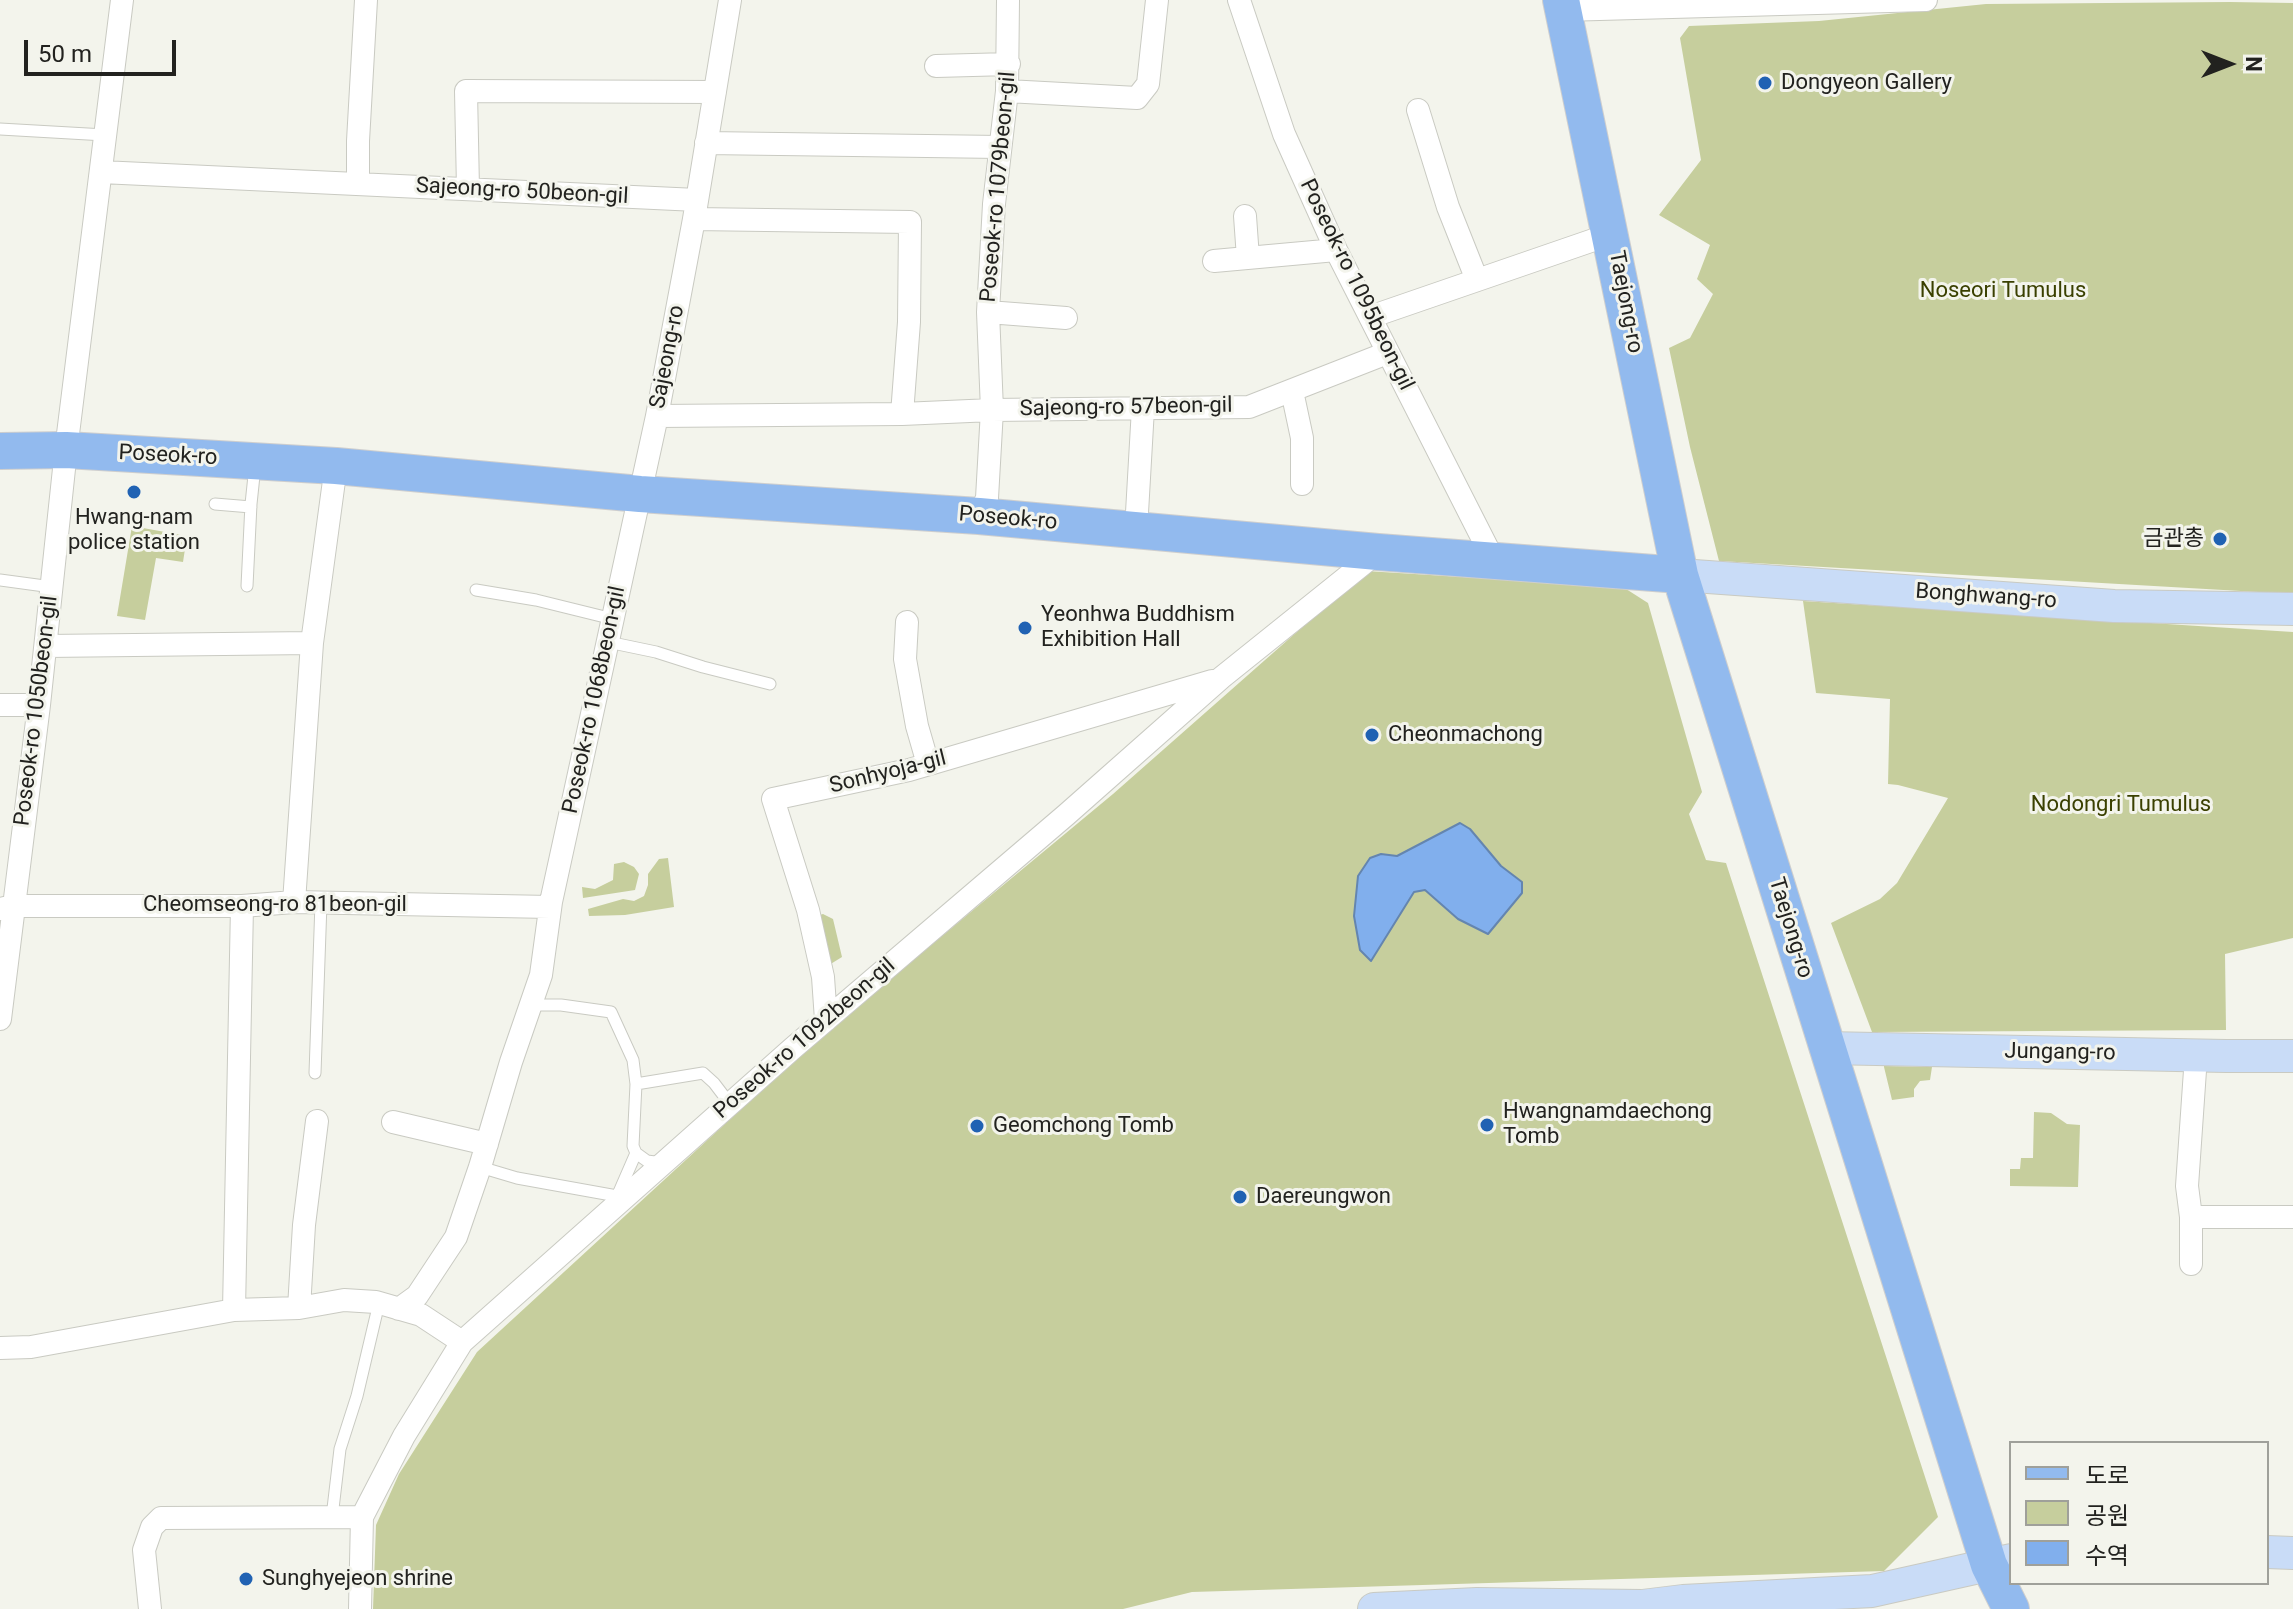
<!DOCTYPE html>
<html>
<head>
<meta charset="utf-8">
<style>
	body { margin:0 }
	#map { position:relative; width:2293px; height:1609px; overflow:hidden; background:#f3f4ec; font-family:Roboto,"Noto Sans KR",sans-serif }
	canvas { display:block }
	.legend { position:absolute; left:2009px; top:1441px; width:260px; height:144px; box-sizing:border-box; background:#f3f4ec; border:2px solid #9fa09a; margin:0; padding:10px 14px; list-style:none; font-size:24px; color:#22221f }
	.legend li { display:flex; align-items:center; gap:16px; height:40px }
	.legend b { width:40px; border:2px solid #9fa09a }
	.north { position:absolute; left:2189px; top:24px; width:80px; height:80px; -webkit-text-stroke:6px #f3f4ec; paint-order:stroke; rotate:90deg; font-size:22px; font-weight:700; line-height:32px; text-align:center; color:#22221f }
	.north::after { content:''; display:block; margin:auto; width:28px; height:36px; background:#22221f; clip-path:polygon(50% 0,100% 100%,50% 72%,0 100%) }
	.scale { position:absolute; left:24px; top:40px; width:152px; height:36px; box-sizing:border-box; border:4px solid #22221f; border-top:0; padding-left:10px; font-size:24px; line-height:28px; white-space:nowrap; color:#22221f; -webkit-text-stroke:6px #f3f4ec; paint-order:stroke }
</style>
</head>
<body>
<div id="map">
<canvas width="2293" height="1609"></canvas>
<ul class="legend">
<li><b style="height:10px;background:#92baee"></b>도로</li>
<li><b style="height:22px;background:#c6ce9d"></b>공원</li>
<li><b style="height:22px;background:#81afed"></b>수역</li>
</ul>
<div class="north">N</div>
<div class="scale">50 m</div>
</div>
<script>
const ctx = document.querySelector('canvas').getContext('2d');
ctx.lineJoin = 'round';
function paint(path, color) { ctx.fillStyle = color; ctx.fill(path, 'evenodd'); }
const poly = rows => new Path2D(rows.map(r => 'M' + r).join(''));
function stroke(path, color, width, dash) { ctx.strokeStyle = color; ctx.lineWidth = width; ctx.lineCap = dash ? 'butt' : 'round'; ctx.setLineDash(dash || []); ctx.stroke(path); }
function drawText(font, color, halo, rows, align = 'center') {
  ctx.font = font + ' Roboto,"Noto Sans KR",sans-serif'; ctx.lineWidth = 6; ctx.setLineDash([]); ctx.textBaseline = 'middle'; ctx.strokeStyle = halo; ctx.fillStyle = color; for (const [text, x, y, turn = 0] of rows) {
    ctx.save(); ctx.translate(x, y); ctx.rotate((+turn || 0) * Math.PI / 180); ctx.textAlign = isNaN(turn) ? turn : align; if (halo) ctx.strokeText(text, 0, 0); ctx.fillText(text, 0, 0); ctx.restore();
  }
}
paint(poly([
	[2230,2,2293,3,2293,594,1719,561,1690,447,1669,348,1690,338,1713,294,1697,279,1710,245,1659,215,1701,160,1680,38,1689,26,1819,21,1986,4],
	[132,526,187,536,183,562,156,558,145,620,117,616],
	[1366,571,1623,587,1648,603,1702,792,1689,814,1706,860,1726,863,1938,1517,1884,1571,1192,1592,1123,1609,373,1609,376,1525,399,1474,477,1352,813,1043,1113,794],
	[1803,601,2293,632,2293,938,2225,954,2226,1030,1872,1032,1831,923,1880,899,1897,883,1948,798,1898,785,1888,784,1890,699,1816,693],
	[668,858,674,907,625,915,589,916,588,909,623,899,634,901,644,896,648,885,648,874,659,859],
	[624,862,634,867,639,874,635,890,583,898,582,887,595,889,613,880,614,864],
	[823,914,833,919,842,957,829,965,816,916],
	[1884,1067,1884,1066,1932,1067,1930,1080,1920,1081,1914,1089,1914,1097,1892,1100],
	[2034,1112,2051,1113,2067,1124,2080,1125,2078,1187,2010,1186,2010,1169,2020,1169,2021,1158,2033,1158]
]), '#c6ce9d');
const water = poly([
	[1460,823,1470,829,1501,866,1522,882,1522,893,1488,934,1458,919,1425,890,1414,892,1371,961,1360,950,1354,916,1358,876,1370,858,1381,854,1397,856,1460,823]
]);
paint(water, '#81afed');
stroke(water, '#6485af', 2);
const lane = poly([
	[0,129,105,135],
	[215,504,251,507],
	[0,580,52,587],
	[247,586,251,504,255,466],
	[476,590,536,600,613,619],
	[608,642,656,652,703,667,770,684],
	[531,1005,561,1005,611,1012,633,1060,636,1084],
	[315,1073,321,903],
	[663,1163,647,1161,636,1153,633,1146,636,1084,703,1073,714,1083,730,1104],
	[480,1167,517,1178,617,1196],
	[616,1199,636,1153],
	[332,1517,340,1449,357,1396,379,1303]
]);
const street = poly([
	[1239,0,1284,134,1336,250,1494,561],
	[1563,10,1926,0],
	[936,66,1009,64],
	[1007,91,1137,98,1148,84,1157,0],
	[1418,110,1448,207,1477,280],
	[706,143,1000,147],
	[101,172,697,200],
	[358,184,358,141,366,0],
	[468,189,466,91,715,92],
	[1245,216,1248,258],
	[694,219,910,222,909,322,902,414],
	[1214,261,1336,250],
	[988,312,1066,318],
	[1370,317,1611,234],
	[1292,391,1302,438,1302,484],
	[657,416,902,414,992,410,1249,407,1387,353],
	[979,516,987,498,992,410,988,312,994,204,1007,91,1008,0],
	[1136,530,1143,408],
	[907,622,905,659,917,726,928,764],
	[46,646,312,643],
	[0,705,39,705],
	[294,902,312,643,336,466],
	[0,909,13,906,242,906,294,902,550,907],
	[0,1019,39,705,66,450,122,0],
	[826,1020,823,977,808,910,773,799,909,770,1212,681],
	[393,1122,487,1144],
	[2191,1217,2293,1217],
	[2191,1264,2191,1217,2187,1186,2196,1056],
	[299,1308,304,1225,317,1121],
	[399,1309,417,1296,456,1237,480,1167,511,1062,541,975,551,902,657,416,694,219,730,0],
	[234,1310,242,906],
	[0,1348,31,1347,234,1310,299,1308,344,1300,376,1302,421,1315,462,1342],
	[150,1609,144,1550,152,1527,161,1518,362,1517],
	[360,1609,362,1517,404,1436,462,1342,793,1048,1066,815,1221,678,1378,552]
]);
const secondary = poly([
	[1680,575,2114,606,2293,609],
	[1826,1048,2226,1056,2293,1056],
	[2267,1552,2293,1553],
	[1374,1609,1477,1604,1642,1606,1683,1601,1872,1591,2011,1560]
]);
const primary = poly([
	[1561,0,1680,575,1989,1565,2011,1609],
	[0,451,66,450,336,466,640,494,979,516,1378,552,1680,575]
]);
stroke(lane, '#c9cac2', 13);
stroke(street, '#c9cac2', 24);
stroke(secondary, '#c9cac2', 34);
stroke(primary, '#cecece', 38);
stroke(lane, '#fff', 11);
stroke(street, '#fff', 22);
stroke(secondary, '#c9dcf7', 32);
stroke(primary, '#92baee', 36);
for (const [x, y, r, color] of [
	[1765,83,8,"#2062b3"],
	[134,492,8,"#2062b3"],
	[2220,539,8,"#2062b3"],
	[1025,628,8,"#2062b3"],
	[1372,735,8,"#2062b3"],
	[1487,1125,8,"#2062b3"],
	[977,1126,8,"#2062b3"],
	[1240,1197,8,"#2062b3"],
	[246,1579,8,"#2062b3"]
]) { const dot = new Path2D(); dot.arc(x, y, r, 0, 2 * Math.PI); ctx.fillStyle = color; ctx.fill(dot); stroke(dot, '#f3f4ec', 3); }
drawText('22px', '#22221f', '#f3f4ec', [
	["Dongyeon Gallery",1781,83],
	["Hwang-nam",134,518,"center"],
	["police station",134,543,"center"],
	["금관총",2204,539,"right"],
	["Yeonhwa Buddhism",1041,615],
	["Exhibition Hall",1041,640],
	["Cheonmachong",1388,735],
	["Hwangnamdaechong",1503,1112],
	["Tomb",1503,1137],
	["Geomchong Tomb",993,1126],
	["Daereungwon",1256,1197],
	["Sunghyejeon shrine",262,1579]
], 'left');
drawText('22px', '#22221f', '#f3f4ec', [
	["Poseok-ro 1079beon-gil",999,187,-85],
	["Sajeong-ro 50beon-gil",522,192,3],
	["Poseok-ro 1095beon-gil",1356,285,64],
	["Taejong-ro",1625,302,79],
	["Sajeong-ro",668,357,-79],
	["Sajeong-ro 57beon-gil",1126,408,-1],
	["Poseok-ro",168,456,3],
	["Poseok-ro",1008,519,5],
	["Bonghwang-ro",1986,597,4],
	["Poseok-ro 1068beon-gil",595,700,-78],
	["Poseok-ro 1050beon-gil",37,711,-83],
	["Sonhyoja-gil",888,773,-14],
	["Cheomseong-ro 81beon-gil",275,905],
	["Taejong-ro",1790,928,73],
	["Poseok-ro 1092beon-gil",805,1039,-41],
	["Jungang-ro",2060,1053,1]
]);
drawText('22px', '#3a4001', '#f3f4ec', [
	["Noseori Tumulus",2003,291],
	["Nodongri Tumulus",2121,805]
]);
</script>
</body>
</html>
